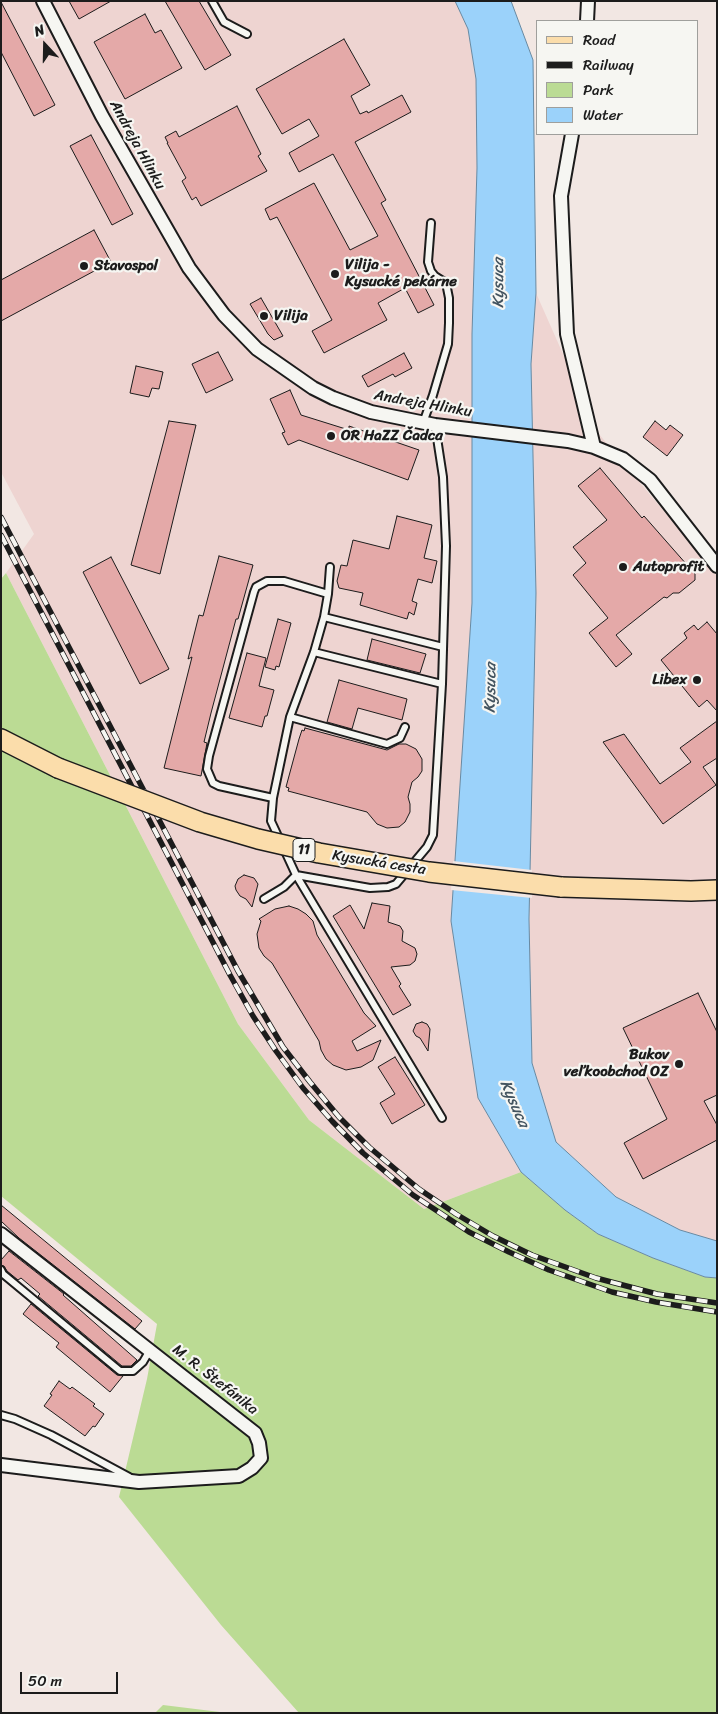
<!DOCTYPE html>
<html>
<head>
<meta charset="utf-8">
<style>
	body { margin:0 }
	#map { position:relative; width:718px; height:1714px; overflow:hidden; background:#f2e7e3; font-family:Sriracha,sans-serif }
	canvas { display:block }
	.frame { position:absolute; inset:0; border:2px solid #1c1c1c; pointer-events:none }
	.legend { position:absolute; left:536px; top:20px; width:162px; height:115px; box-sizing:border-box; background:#f6f6f2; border:1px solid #9f9f9c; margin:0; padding:6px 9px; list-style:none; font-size:15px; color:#1c1c1c }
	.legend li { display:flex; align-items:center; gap:10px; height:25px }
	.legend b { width:25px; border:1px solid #9f9f9c }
	.north { position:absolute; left:20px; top:20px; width:50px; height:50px; -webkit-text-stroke:4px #f6f6f2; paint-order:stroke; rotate:339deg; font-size:14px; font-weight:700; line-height:20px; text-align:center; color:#1c1c1c }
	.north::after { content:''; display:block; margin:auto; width:18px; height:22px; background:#1c1c1c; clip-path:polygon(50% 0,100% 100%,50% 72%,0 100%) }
	.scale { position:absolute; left:20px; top:1672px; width:98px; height:22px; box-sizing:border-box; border:2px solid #1c1c1c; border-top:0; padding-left:6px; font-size:15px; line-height:18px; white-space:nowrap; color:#1c1c1c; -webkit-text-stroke:4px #f6f6f2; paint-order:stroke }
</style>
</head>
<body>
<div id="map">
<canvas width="718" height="1714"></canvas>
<div class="frame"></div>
<ul class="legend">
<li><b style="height:6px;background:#fbddab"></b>Road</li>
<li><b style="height:6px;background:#1c1c1c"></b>Railway</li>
<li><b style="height:14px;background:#bbdb94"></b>Park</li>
<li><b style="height:14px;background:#9bd2fa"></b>Water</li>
</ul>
<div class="north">N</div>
<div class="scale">50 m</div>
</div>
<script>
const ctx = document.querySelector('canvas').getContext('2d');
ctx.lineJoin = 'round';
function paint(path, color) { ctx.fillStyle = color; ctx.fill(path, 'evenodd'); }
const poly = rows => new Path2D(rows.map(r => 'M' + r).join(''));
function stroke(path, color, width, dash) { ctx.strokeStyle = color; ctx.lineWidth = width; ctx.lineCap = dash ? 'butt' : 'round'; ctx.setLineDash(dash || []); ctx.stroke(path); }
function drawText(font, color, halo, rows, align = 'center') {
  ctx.font = font + ' Sriracha,sans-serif'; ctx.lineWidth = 4.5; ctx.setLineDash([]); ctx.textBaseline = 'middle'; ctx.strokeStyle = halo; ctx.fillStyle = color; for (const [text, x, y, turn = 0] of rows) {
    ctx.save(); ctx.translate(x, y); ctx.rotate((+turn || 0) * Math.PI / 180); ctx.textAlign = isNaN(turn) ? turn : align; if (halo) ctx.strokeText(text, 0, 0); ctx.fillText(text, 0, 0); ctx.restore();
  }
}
paint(poly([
	[1,1,455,1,468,29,476,79,477,168,472,334,472,603,451,921,478,1098,521,1172,424,1209,309,1120,238,1024,6,573,34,534,1,472],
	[536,293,598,433,717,574,717,1241,680,1230,616,1197,556,1142,532,1063,529,919,536,593,531,364]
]), '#eed4d1');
paint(poly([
	[6,573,238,1024,309,1120,424,1209,521,1172,565,1210,598,1234,653,1258,705,1277,717,1278,717,1713,299,1713,221,1625,119,1497,147,1379,157,1324,1,1196,1,579],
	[163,1705,228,1713,155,1713]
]), '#bbdb94');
const water = poly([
	[455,1,511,1,533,60,536,293,531,364,536,593,529,919,532,1063,556,1142,616,1197,680,1230,717,1241,717,1278,705,1277,653,1258,598,1234,565,1210,521,1172,478,1098,451,921,472,603,472,334,477,168,476,79,468,29,455,1]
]);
paint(water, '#9bd2fa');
stroke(water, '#6889a1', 1);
paint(poly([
	[453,861,532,870,532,898,451,890]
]), '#f2e7e3');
const building = poly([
	[69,1,111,1,79,19,69,1],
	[165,1,199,1,231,55,205,70,165,1],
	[1,2,55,105,34,116,1,52,1,2],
	[145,14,155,33,161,30,182,68,125,99,94,42,145,14],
	[344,39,370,85,351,96,360,114,367,111,368,113,402,95,411,112,355,142,386,200,381,203,434,305,418,313,405,288,378,303,387,320,324,353,312,331,332,320,277,217,270,220,265,209,314,183,350,250,378,236,333,154,299,172,289,153,319,136,309,119,282,134,256,89,344,39],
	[237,106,261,154,258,156,267,171,201,206,196,197,192,200,182,181,186,178,167,143,168,143,165,137,176,131,179,137,237,106],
	[91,135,133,214,112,225,70,146,91,135],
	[94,230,111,262,1,321,1,280,94,230],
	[261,298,283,336,274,340,268,334,250,304,261,298],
	[218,352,233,380,206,393,192,364,218,352],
	[404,353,412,368,395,377,393,374,368,387,362,376,404,353],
	[136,366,163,372,159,389,152,388,149,397,130,393,136,366],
	[290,390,301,415,349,430,349,426,419,450,408,480,299,440,288,445,282,433,285,432,270,399,290,390],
	[169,421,196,425,160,574,131,565,169,421],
	[655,421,666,430,670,425,683,435,667,456,643,437,655,421],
	[600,468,642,518,644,516,695,574,695,580,679,593,673,593,667,598,664,597,616,635,632,654,616,667,589,633,608,618,573,575,586,563,573,547,607,520,578,486,600,468],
	[397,516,432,525,424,558,437,561,432,583,418,579,412,601,417,603,414,615,409,612,407,619,360,605,363,593,339,588,337,581,341,565,347,566,353,540,389,549,397,516],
	[219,556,253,565,238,619,236,619,211,713,204,742,207,743,201,776,164,768,192,657,188,659,199,615,203,616,219,556],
	[111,557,169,669,140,684,83,572,111,557],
	[278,619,291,623,279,667,276,666,275,670,265,667,278,619],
	[707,622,717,634,717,711,707,700,699,707,661,660,687,638,684,633,694,625,698,630,707,622],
	[372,639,426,654,420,673,367,660,372,639],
	[247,653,266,658,259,686,274,690,267,716,265,716,262,727,229,718,247,653],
	[339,680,407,699,402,720,358,708,352,729,327,722,339,680],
	[717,721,717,758,703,767,716,785,663,824,603,742,624,734,660,784,691,762,680,748,717,721],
	[305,728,387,750,399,744,406,744,416,749,422,759,422,771,418,777,412,782,408,797,410,804,410,812,405,822,399,827,387,828,377,824,367,812,288,791,289,788,286,787,299,739,302,730,304,731,305,728],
	[244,875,254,878,258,884,252,907,246,899,240,896,236,890,235,886,238,879,244,875],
	[372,903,390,906,388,922,400,926,403,931,402,941,415,948,417,954,415,961,410,965,391,967,401,984,399,986,411,1005,393,1015,333,916,350,905,364,929,372,903],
	[289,906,298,909,306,914,313,921,317,935,364,1013,376,1026,352,1041,357,1051,381,1040,373,1060,361,1067,346,1070,333,1065,326,1059,321,1050,319,1041,272,963,264,956,259,948,257,934,261,921,259,919,275,909,289,906],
	[698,993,717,1032,717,1095,704,1101,717,1125,717,1140,643,1179,624,1143,667,1119,623,1028,698,993],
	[422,1022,427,1024,430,1029,428,1051,420,1038,416,1036,413,1031,416,1024,422,1022],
	[395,1057,425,1105,392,1124,380,1103,395,1094,378,1067,395,1057],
	[1,1205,142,1321,135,1329,19,1238,1,1221,1,1205],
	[9,1251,64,1294,63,1295,137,1360,131,1366,122,1366,38,1296,40,1294,21,1278,18,1280,7,1271,4,1266,1,1265,1,1260,9,1251],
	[31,1304,117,1375,123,1376,110,1392,56,1347,59,1343,23,1314,31,1304],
	[59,1381,70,1389,72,1387,95,1404,93,1406,104,1414,95,1427,93,1426,85,1436,44,1406,52,1395,50,1394,59,1381]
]);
paint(building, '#e4a9a8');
stroke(building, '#1c1c1c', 1);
const service = poly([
	[212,1,224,22,247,34],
	[423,423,433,395,448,344,449,323,449,298,446,283,435,276,431,271,428,262,431,223],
	[330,567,328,594,324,617,314,652,290,717,273,798,271,821,296,875,442,1118],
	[324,617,443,647],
	[314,652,442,684],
	[290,717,387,744,400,738,405,727],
	[273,798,219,786,213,783,207,769,209,756,254,592,256,587,267,581,284,581,328,594],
	[264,899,284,887,296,875,370,888,388,887,396,884,427,847,433,835,442,684,446,546,443,477,435,425],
	[1,1270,3,1274,120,1371,133,1371,143,1362,150,1350],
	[1,1415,15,1419,51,1435,129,1477]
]);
const minor = poly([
	[43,1,102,116,189,268,224,315,257,349,313,388,333,398,371,412,435,425,568,441,594,447,623,459,650,480,717,566],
	[587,21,588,1],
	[572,134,561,196,567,334,594,447],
	[1,1234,255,1433,259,1443,261,1458,252,1468,239,1476,139,1482,1,1465]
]);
const primary = poly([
	[1,739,58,768],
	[561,887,691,891,717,890]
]);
stroke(service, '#1c1c1c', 10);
stroke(minor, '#1c1c1c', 16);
stroke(primary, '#1c1c1c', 22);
stroke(service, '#f6f6f2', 6);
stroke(minor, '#f6f6f2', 12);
stroke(primary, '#fbddab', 19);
const rail = poly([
	[1,517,238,971,283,1047,310,1082,339,1117,369,1147,419,1189,456,1214,493,1236,532,1255,596,1278,657,1294,717,1303],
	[1,535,230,975,253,1016,276,1051,303,1088,332,1121,363,1153,413,1195,469,1232,509,1252,549,1270,612,1292,656,1302,717,1312]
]);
stroke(rail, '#1c1c1c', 5.5);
stroke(rail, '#f6f6f2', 4, [11]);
const primaryBridge = poly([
	[58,768,200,822,258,839,319,853,429,872,561,887]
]);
stroke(primaryBridge, '#1c1c1c', 22, []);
stroke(primaryBridge, '#fbddab', 19);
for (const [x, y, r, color] of [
	[84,266,5,"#1c1c1c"],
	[335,274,5,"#1c1c1c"],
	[264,316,5,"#1c1c1c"],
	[331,436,5,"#1c1c1c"],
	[623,567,5,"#1c1c1c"],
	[697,680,5,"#1c1c1c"],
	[679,1064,5,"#1c1c1c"]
]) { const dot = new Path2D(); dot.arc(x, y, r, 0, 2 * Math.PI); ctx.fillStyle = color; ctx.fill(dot); stroke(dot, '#f6f6f2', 2); }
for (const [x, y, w] of [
	[304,850,22]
]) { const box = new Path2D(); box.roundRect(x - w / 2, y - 11.5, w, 23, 4); ctx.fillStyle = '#f6f6f2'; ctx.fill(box); stroke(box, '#1c1c1c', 1); }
drawText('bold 14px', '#1c1c1c', null, [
	["11",304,850]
]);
drawText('15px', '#1c1c1c', '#f6f6f2', [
	["Andreja Hlinku",137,145,61],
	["Andreja Hlinku",423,404,10],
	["Kysucká cesta",379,863,9],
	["M. R. Štefánika",215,1380,38]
]);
drawText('bold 15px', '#1c1c1c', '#f6f6f2', [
	["Vilija -",345,265],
	["Kysucké pekárne",345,282],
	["Stavospol",94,266],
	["Vilija",274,316],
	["OR HaZZ Čadca",341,436],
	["Autoprofit",633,567],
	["Libex",687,680,"right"],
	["Bukov",669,1055,"right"],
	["veľkoobchod OZ",669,1072,"right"]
], 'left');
drawText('italic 16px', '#42535f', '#f6f6f2', [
	["Kysuca",499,283,-90],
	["Kysuca",491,688,-89],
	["Kysuca",514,1104,66]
]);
</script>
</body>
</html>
